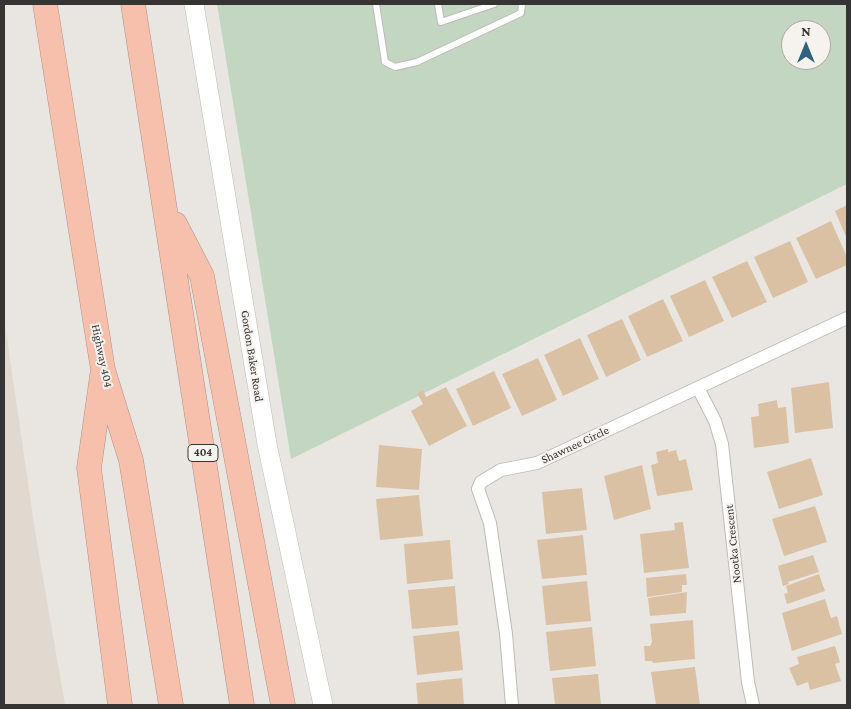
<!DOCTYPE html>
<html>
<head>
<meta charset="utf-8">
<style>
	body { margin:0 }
	#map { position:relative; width:851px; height:709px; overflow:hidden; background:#e9e6e2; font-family:"Crimson Pro",serif }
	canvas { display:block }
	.frame { position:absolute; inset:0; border:5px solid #363433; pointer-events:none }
	.north { position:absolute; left:781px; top:20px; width:50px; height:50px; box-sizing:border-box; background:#f6f3ef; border:1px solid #a9a7a4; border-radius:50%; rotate:0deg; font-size:14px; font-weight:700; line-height:20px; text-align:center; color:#363433 }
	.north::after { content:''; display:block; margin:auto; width:18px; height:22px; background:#30617f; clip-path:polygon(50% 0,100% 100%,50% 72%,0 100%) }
</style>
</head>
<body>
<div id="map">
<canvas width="851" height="709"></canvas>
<div class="frame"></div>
<div class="north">N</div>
</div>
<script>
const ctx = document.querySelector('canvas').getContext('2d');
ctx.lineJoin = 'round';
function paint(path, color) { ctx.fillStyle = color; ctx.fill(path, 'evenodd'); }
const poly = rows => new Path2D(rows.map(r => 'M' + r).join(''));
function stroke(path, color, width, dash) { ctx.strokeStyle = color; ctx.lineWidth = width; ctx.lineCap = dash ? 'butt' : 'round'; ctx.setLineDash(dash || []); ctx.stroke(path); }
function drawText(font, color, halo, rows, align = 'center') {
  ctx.font = font + ' "Crimson Pro",serif'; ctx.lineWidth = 4; ctx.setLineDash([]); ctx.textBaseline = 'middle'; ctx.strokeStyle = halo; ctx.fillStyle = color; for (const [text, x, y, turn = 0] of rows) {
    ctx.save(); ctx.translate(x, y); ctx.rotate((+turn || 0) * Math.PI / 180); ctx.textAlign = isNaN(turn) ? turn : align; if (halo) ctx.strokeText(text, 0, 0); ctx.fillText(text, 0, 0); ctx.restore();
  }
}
paint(poly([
	[4,318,36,537,65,705,4,705]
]), '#e1d9cf');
paint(poly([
	[217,4,847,4,847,184,291,459],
	[791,30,821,30,821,60,791,60]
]), '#c2d6c2');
paint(poly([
	[847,205,847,239,835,211],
	[831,221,847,257,847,265,816,279,796,238],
	[790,241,808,282,773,298,754,257],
	[747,261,767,302,732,318,712,277],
	[705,280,724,321,689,337,670,296],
	[663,299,683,341,647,357,628,316],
	[622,319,641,360,606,377,587,335],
	[580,338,599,379,563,396,544,355],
	[538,358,557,400,522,416,502,374],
	[494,371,511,408,473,426,456,389],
	[829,382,833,428,795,433,791,388],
	[446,387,467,426,429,446,411,411,423,404,417,393,423,390,426,397],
	[777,400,778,408,786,407,789,443,754,448,751,417,759,416,758,404],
	[379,445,422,449,419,490,376,487],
	[668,449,668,452,676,450,679,461,686,459,693,490,657,496,651,465,658,463,656,452],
	[811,458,823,495,779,509,767,472],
	[642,465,651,509,614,520,604,476],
	[582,488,587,530,546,534,542,492],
	[419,495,423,536,380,540,376,499],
	[815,506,827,542,784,556,772,519],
	[683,522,689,568,644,573,640,534,675,530,674,523],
	[583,535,587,575,542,579,537,540],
	[450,540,453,579,407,584,404,544],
	[813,555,819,572,788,582,789,584,783,586,778,566],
	[686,574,687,585,682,585,682,592,647,597,646,578],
	[819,574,825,591,787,604,784,594,788,593,786,586],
	[587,581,591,621,546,625,542,586],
	[455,586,458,625,412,629,408,590],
	[687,592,686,613,650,616,648,598],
	[825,599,831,618,837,616,842,634,792,651,782,613],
	[693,620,695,659,653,663,652,661,645,661,644,646,650,646,652,642,650,624],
	[592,627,596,666,550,671,546,632],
	[459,631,463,670,417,675,413,636],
	[835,646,840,662,835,664,841,681,810,690,808,682,797,686,789,668,799,664,797,657],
	[695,667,700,705,656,705,651,672],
	[598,674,601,705,555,705,552,678],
	[462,678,464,705,418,705,416,683]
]), '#dbc1a4');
const lane = poly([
	[376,4,385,62,395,67,417,62,521,13,522,4],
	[438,4,441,22,494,4]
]);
const street = poly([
	[698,388,715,421,722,444,748,682,753,705],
	[512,705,506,634,490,523,478,489,481,482,501,470,537,463,847,318]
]);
const secondary = poly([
	[194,4,267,444,323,705]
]);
const highway = poly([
	[45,4,103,370,131,460,171,705],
	[133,4,242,705],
	[175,224,202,276,283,705],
	[102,376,89,468,120,705]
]);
stroke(lane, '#bebbb8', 8);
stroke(street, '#bebbb8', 14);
stroke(secondary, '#bebbb8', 20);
stroke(highway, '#b38f82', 25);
stroke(lane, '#fff', 6);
stroke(street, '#fff', 12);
stroke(secondary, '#fff', 19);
stroke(highway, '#f6c0ac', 24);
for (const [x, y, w] of [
	[203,453,30]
]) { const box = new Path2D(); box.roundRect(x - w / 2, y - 8.5, w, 17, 4); ctx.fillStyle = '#f6f3ef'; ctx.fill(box); stroke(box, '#363433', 1); }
drawText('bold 11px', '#363433', null, [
	["404",203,453]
]);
drawText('12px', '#363433', '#f6f3ef', [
	["Highway 404",102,356,78],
	["Gordon Baker Road",252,356,81],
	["Shawnee Circle",575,445,-25],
	["Nootka Crescent",733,544,-96]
]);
</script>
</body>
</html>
